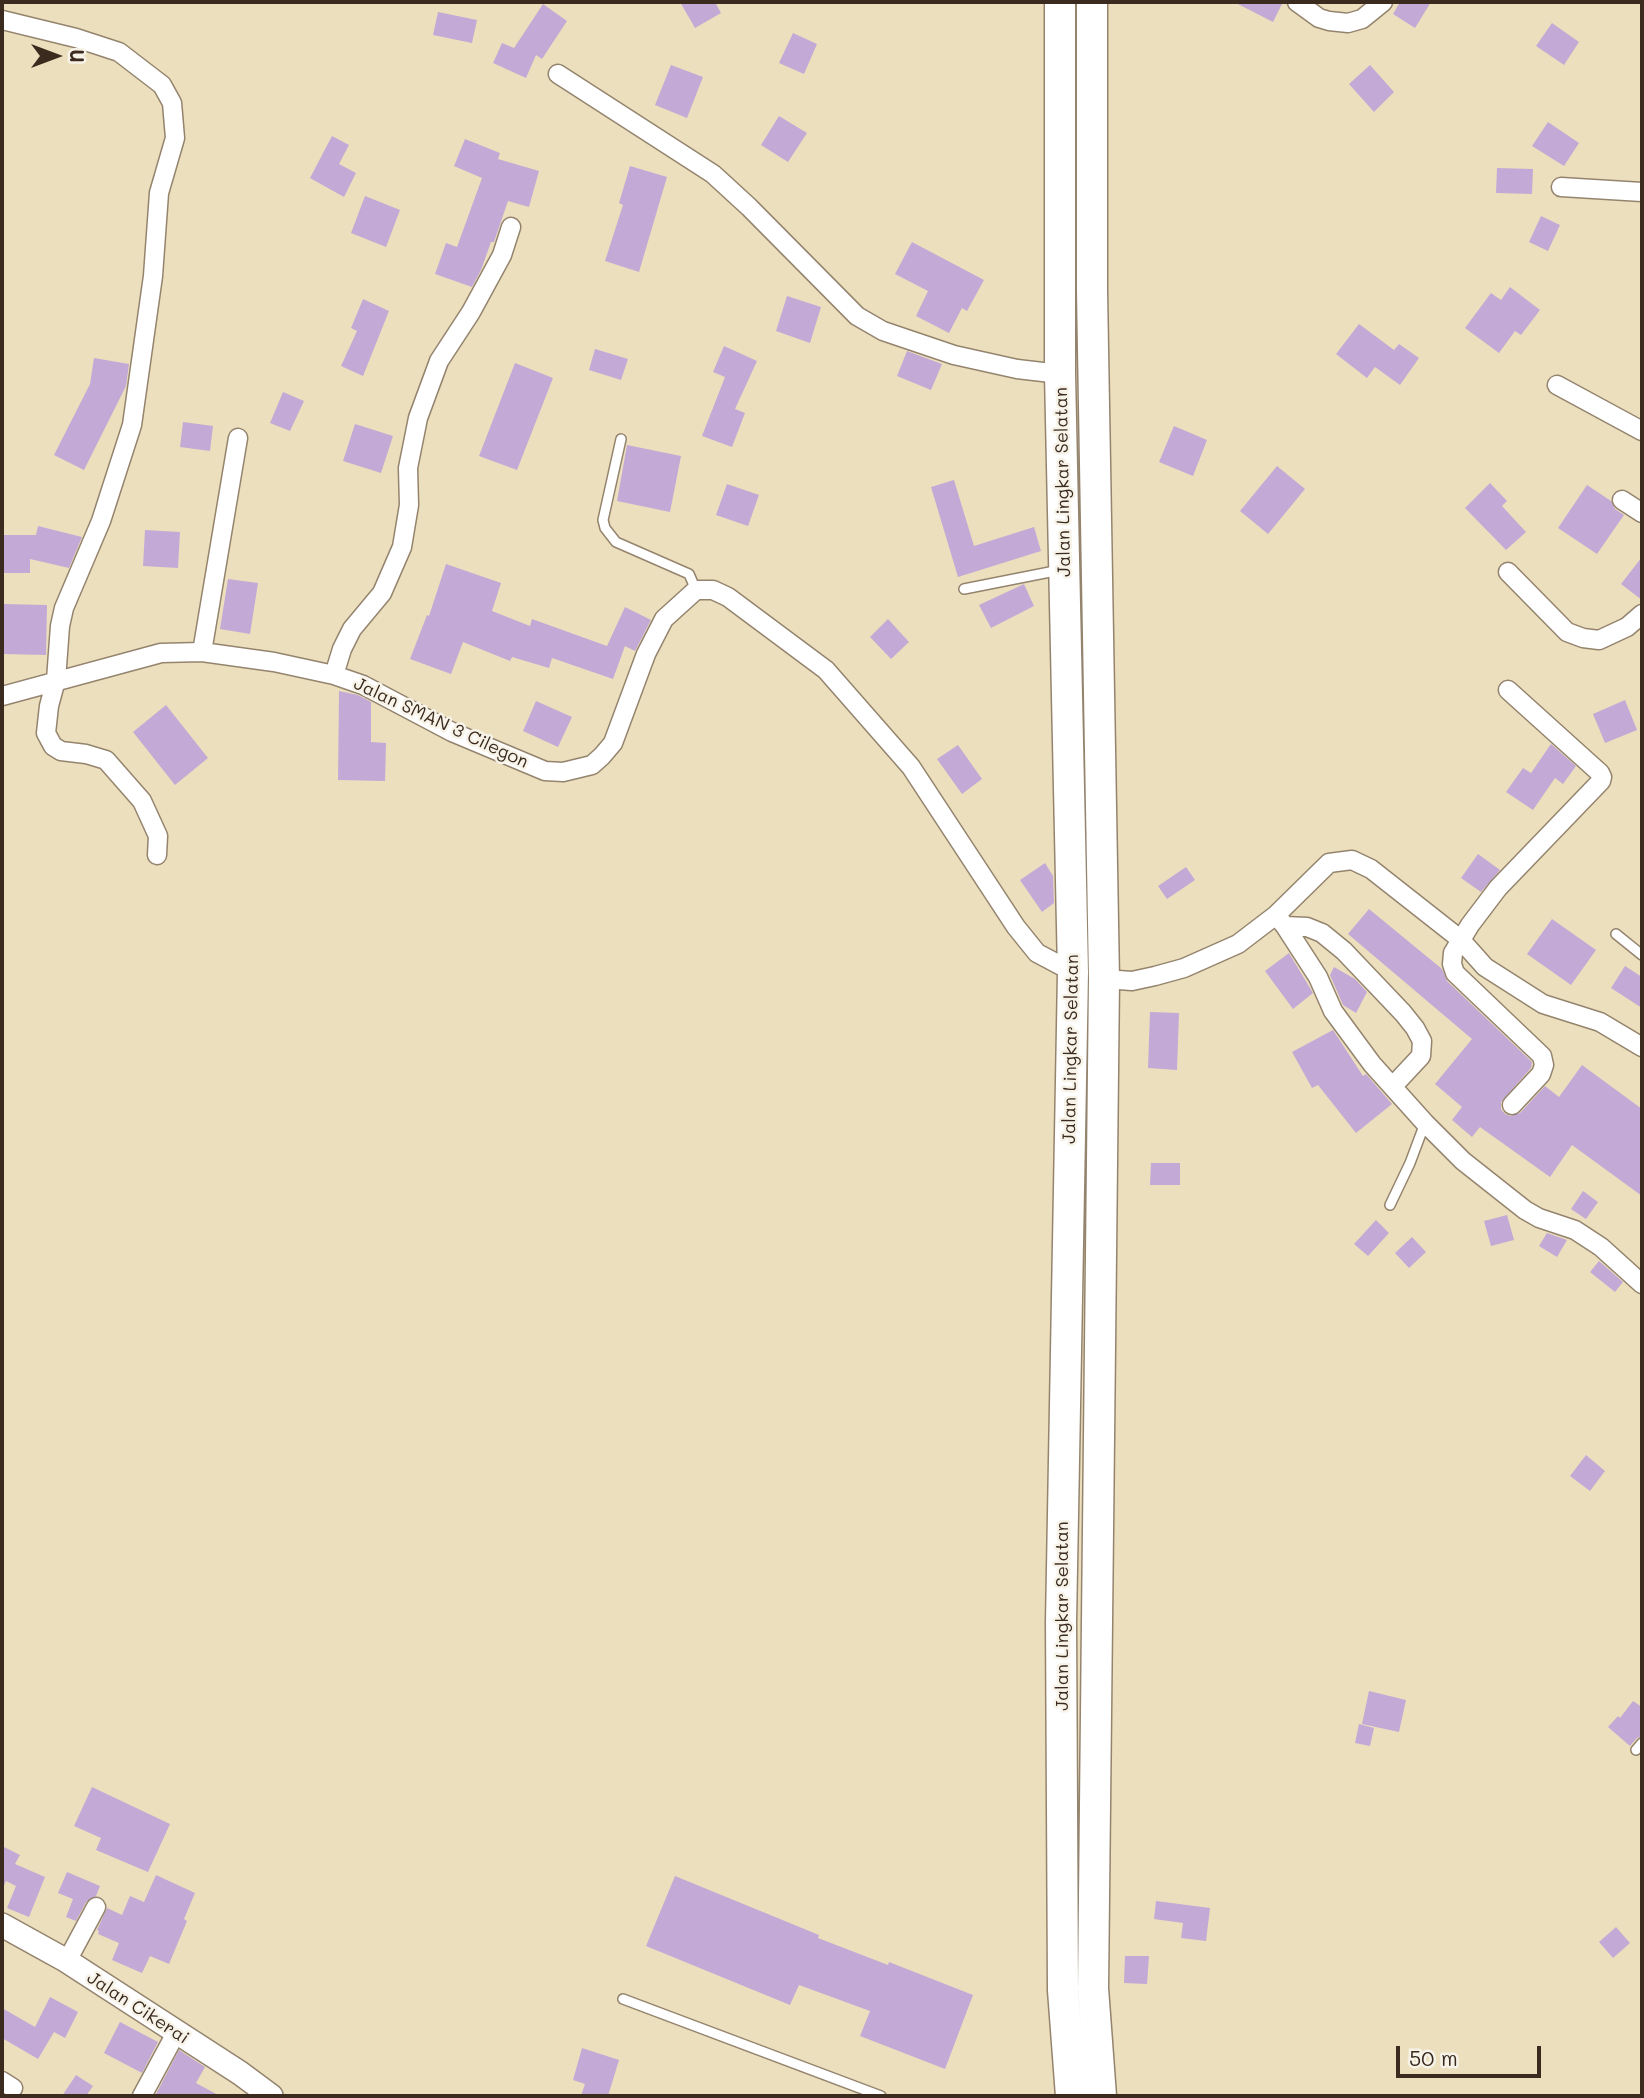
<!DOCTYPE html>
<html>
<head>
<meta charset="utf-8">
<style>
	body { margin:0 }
	#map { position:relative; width:1644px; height:2098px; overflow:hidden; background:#ecdfbd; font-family:Mali,sans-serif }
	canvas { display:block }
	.frame { position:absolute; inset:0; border:4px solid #3b2a1e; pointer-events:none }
	.north { position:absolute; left:21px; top:21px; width:70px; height:70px; -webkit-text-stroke:5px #f7f3e8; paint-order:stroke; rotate:90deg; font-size:19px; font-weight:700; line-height:28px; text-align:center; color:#3b2a1e }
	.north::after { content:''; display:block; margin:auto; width:24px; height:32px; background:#3b2a1e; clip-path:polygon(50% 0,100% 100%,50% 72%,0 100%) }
	.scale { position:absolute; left:1396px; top:2046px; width:145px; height:32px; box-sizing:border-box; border:4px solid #3b2a1e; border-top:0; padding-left:9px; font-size:21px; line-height:24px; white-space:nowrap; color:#3b2a1e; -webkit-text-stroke:5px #f7f3e8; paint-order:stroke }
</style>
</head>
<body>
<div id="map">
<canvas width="1644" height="2098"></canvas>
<div class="frame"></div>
<div class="north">U</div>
<div class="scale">50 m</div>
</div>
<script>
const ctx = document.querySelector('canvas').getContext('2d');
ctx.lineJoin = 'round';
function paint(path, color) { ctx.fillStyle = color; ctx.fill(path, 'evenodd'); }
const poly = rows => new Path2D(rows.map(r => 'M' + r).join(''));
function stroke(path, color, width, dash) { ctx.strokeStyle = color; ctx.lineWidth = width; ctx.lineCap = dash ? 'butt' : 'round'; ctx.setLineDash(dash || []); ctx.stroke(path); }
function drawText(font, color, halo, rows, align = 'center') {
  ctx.font = font + ' Mali,sans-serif'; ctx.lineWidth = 5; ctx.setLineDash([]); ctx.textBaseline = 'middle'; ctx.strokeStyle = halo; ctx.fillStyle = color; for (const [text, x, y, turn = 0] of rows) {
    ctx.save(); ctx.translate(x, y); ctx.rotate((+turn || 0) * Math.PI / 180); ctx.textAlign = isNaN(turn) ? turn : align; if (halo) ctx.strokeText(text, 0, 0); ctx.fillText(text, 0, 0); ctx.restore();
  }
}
paint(poly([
	[680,2,715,2,721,13,695,28],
	[1234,2,1283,2,1273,22],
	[1400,2,1431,2,1415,28,1393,14],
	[543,4,567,21,542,59,536,55,526,78,493,63,502,43,514,48],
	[438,12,477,20,472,43,433,35],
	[1552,23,1579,42,1564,65,1536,46],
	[793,33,817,44,804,74,779,63],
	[671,65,703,77,687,118,655,105],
	[1370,65,1394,92,1374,112,1349,84],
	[779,116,807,133,788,162,761,145],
	[1548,122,1579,143,1564,166,1532,146],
	[332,136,349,145,339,164,356,173,344,197,310,178],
	[465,139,500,153,498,159,539,171,529,207,508,201,494,242,491,242,481,270,472,287,435,274,446,243,457,247,482,178,454,166],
	[630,166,667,177,639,272,605,261,623,205,619,203],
	[1497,168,1533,169,1532,194,1496,193],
	[365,196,400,210,386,247,351,233],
	[1541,216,1560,225,1548,251,1529,242],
	[912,242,984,280,967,311,962,308,949,333,916,316,928,291,895,274],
	[1510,287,1540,310,1521,335,1515,331,1499,353,1465,328,1491,293,1501,300],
	[787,296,821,307,810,343,776,331],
	[363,299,389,311,363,376,341,366,357,331,351,328],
	[1359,324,1394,350,1399,344,1419,358,1400,385,1375,367,1367,378,1336,354],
	[724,346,757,361,735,409,745,413,732,447,702,436,725,377,713,372],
	[595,349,628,359,621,380,589,370],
	[907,351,942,364,931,390,897,376],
	[94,358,129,364,126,386,84,470,54,455,90,384],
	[515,363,553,378,517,470,479,456],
	[283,392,304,401,290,431,270,423],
	[183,422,213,426,210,451,180,447],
	[355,424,393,436,381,473,343,461],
	[1174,426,1207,440,1193,476,1159,462],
	[627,445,681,456,670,512,617,501],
	[1277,466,1305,489,1268,534,1240,511],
	[954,480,974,546,1034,527,1041,551,958,577,931,487],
	[1490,483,1507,501,1502,506,1526,532,1506,550,1465,508],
	[727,484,759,495,748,526,716,515],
	[1587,485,1611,501,1615,509,1624,515,1597,554,1558,528],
	[38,526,82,537,69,568,30,559,30,573,2,573,2,535,36,535],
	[145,530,180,532,178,568,143,566],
	[1642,557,1642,600,1621,584],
	[446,564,501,583,492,611,530,626,532,619,607,646,625,607,651,620,635,651,625,646,613,679,552,658,549,668,512,657,510,661,463,642,451,674,410,659,427,615,429,616],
	[228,579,258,583,250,634,220,629],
	[1024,584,1034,606,991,628,979,605],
	[2,604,47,605,46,655,2,654],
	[888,619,909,642,891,659,870,637],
	[339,691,358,695,371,702,371,742,386,743,385,781,338,780],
	[1625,700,1637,730,1605,743,1593,714],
	[536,701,572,717,558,747,523,731],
	[166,705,208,758,175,785,133,732],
	[1551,744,1576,766,1563,784,1555,778,1533,810,1506,792,1523,768,1531,773],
	[958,745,982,779,962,794,937,759],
	[1478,854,1500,870,1481,892,1461,878],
	[1045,863,1053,876,1054,903,1042,912,1020,880],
	[1186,867,1195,880,1167,899,1158,886],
	[1369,909,1442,969,1447,981,1532,1062,1531,1068,1501,1102,1501,1109,1505,1114,1510,1116,1520,1113,1545,1086,1559,1097,1582,1065,1642,1109,1642,1196,1572,1145,1550,1177,1480,1127,1472,1137,1452,1120,1462,1107,1435,1084,1472,1039,1348,934],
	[1552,919,1596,950,1571,985,1527,954],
	[1289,953,1313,993,1293,1009,1265,971],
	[1625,966,1642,977,1642,1008,1611,988],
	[1334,967,1355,979,1367,992,1356,1013,1343,1005,1330,975],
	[1150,1012,1179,1013,1177,1070,1148,1068],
	[1333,1030,1363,1076,1366,1074,1392,1104,1356,1133,1318,1085,1312,1088,1292,1052],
	[1151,1163,1180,1163,1180,1185,1150,1185],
	[1583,1191,1598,1202,1586,1219,1571,1209],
	[1507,1215,1514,1240,1491,1246,1484,1221],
	[1376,1220,1389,1233,1368,1256,1354,1244],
	[1547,1233,1567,1240,1557,1257,1539,1246],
	[1412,1237,1426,1252,1409,1268,1395,1253],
	[1599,1261,1623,1282,1615,1292,1590,1272],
	[1586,1455,1605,1471,1590,1491,1570,1476],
	[1369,1691,1406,1700,1399,1732,1362,1724],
	[1633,1701,1642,1707,1642,1736,1637,1738,1630,1746,1608,1727,1618,1716,1620,1718],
	[1359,1724,1374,1728,1370,1746,1355,1743],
	[92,1787,170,1824,148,1872,96,1850,101,1838,74,1826],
	[2,1846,20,1855,15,1864,45,1877,29,1917,7,1908,16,1886,6,1881,2,1890],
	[67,1872,100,1886,96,1896,86,1902,76,1921,66,1917,73,1899,58,1893],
	[156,1875,195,1893,184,1919,187,1921,169,1964,150,1956,142,1973,112,1960,119,1943,98,1934,99,1931,97,1930,107,1908,122,1915,130,1896,144,1902],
	[675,1876,819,1935,818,1938,888,1965,889,1962,973,1995,945,2069,860,2036,870,2011,799,1985,790,2005,646,1946],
	[1156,1901,1210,1908,1206,1941,1181,1938,1183,1923,1154,1919],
	[1616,1927,1630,1943,1613,1958,1599,1942],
	[1125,1956,1149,1956,1147,1984,1124,1983],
	[50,1997,78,2012,65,2038,54,2032,38,2059,2,2038,2,2008,35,2027],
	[120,2022,158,2042,142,2073,104,2053],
	[582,2048,619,2060,608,2096,581,2096,585,2084,573,2080],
	[179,2050,205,2067,196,2083,220,2096,155,2096],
	[76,2075,93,2086,86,2096,62,2096]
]), '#c3a9d6');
const service = poly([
	[621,439,603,520,605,528,616,542,689,574,696,590],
	[964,589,1060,570],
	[1616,934,1642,955],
	[1390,1205,1410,1163,1425,1123],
	[1636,1750,1642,1743],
	[623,1999,881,2096]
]);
const minor = poly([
	[1297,2,1319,18,1329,21,1348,23,1362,19,1383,2],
	[2,20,76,38,119,52,162,85,172,103,175,138,159,193,153,276,132,425,101,521,64,608,60,626,56,680,49,706,46,733,53,746,61,751,86,754,106,760,142,801,158,836,157,855],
	[558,74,713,174,749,207,857,316,883,331,954,355,1017,369,1060,374],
	[1561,187,1642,192],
	[1557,385,1642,431],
	[1622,500,1642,513],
	[1508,572,1567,632,1583,638,1599,640,1627,627,1642,614],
	[202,652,238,438],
	[334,675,342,649,352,629,382,593,402,547,409,505,408,468,418,418,439,361,471,312,502,255,511,227],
	[1508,690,1600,773,1602,777,1601,781,1498,888,1470,925,1453,953,1452,964,1455,973,1542,1056,1544,1065,1541,1074,1512,1105],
	[2,696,161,653,202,652,274,662,334,675,363,685,452,732,545,771,563,772,592,765,602,756,613,743,646,654,664,619,696,590,713,590,728,597,826,670,911,767,1016,927,1037,953,1073,972],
	[1276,915,1285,926,1318,977,1333,1011,1372,1064,1425,1123,1463,1161,1525,1210,1539,1218,1575,1230,1601,1247,1642,1284],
	[1285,926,1307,927,1322,933,1344,951,1403,1013,1415,1028,1422,1041,1421,1056,1393,1086],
	[1104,979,1132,981,1155,976,1184,968,1238,944,1276,915,1329,863,1352,860,1371,869,1460,939,1485,967,1543,1004,1600,1022,1642,1047],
	[67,1961,96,1907],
	[2,2081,13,2088],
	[142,2096,176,2033]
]);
const tertiary = poly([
	[2,1925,67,1961,240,2073,271,2096]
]);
const trunk = poly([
	[1060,2,1060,374,1073,972,1061,1622,1063,1990,1071,2096],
	[1092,2,1092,291,1104,979,1093,1988,1101,2096]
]);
stroke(service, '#94846e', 12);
stroke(minor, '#94846e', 21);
stroke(tertiary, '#94846e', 26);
stroke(trunk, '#94846e', 33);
stroke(service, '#fff', 9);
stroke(minor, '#fff', 18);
stroke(tertiary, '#fff', 23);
stroke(trunk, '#fff', 30);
drawText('18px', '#3b2a1e', '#f7f3e8', [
	["Jalan Lingkar Selatan",1063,482,-91],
	["Jalan SMAN 3 Cilegon",441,723,25],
	["Jalan Lingkar Selatan",1071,1049,-89],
	["Jalan Lingkar Selatan",1062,1616,-90],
	["Jalan Cikerai",138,2008,33]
]);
</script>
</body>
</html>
